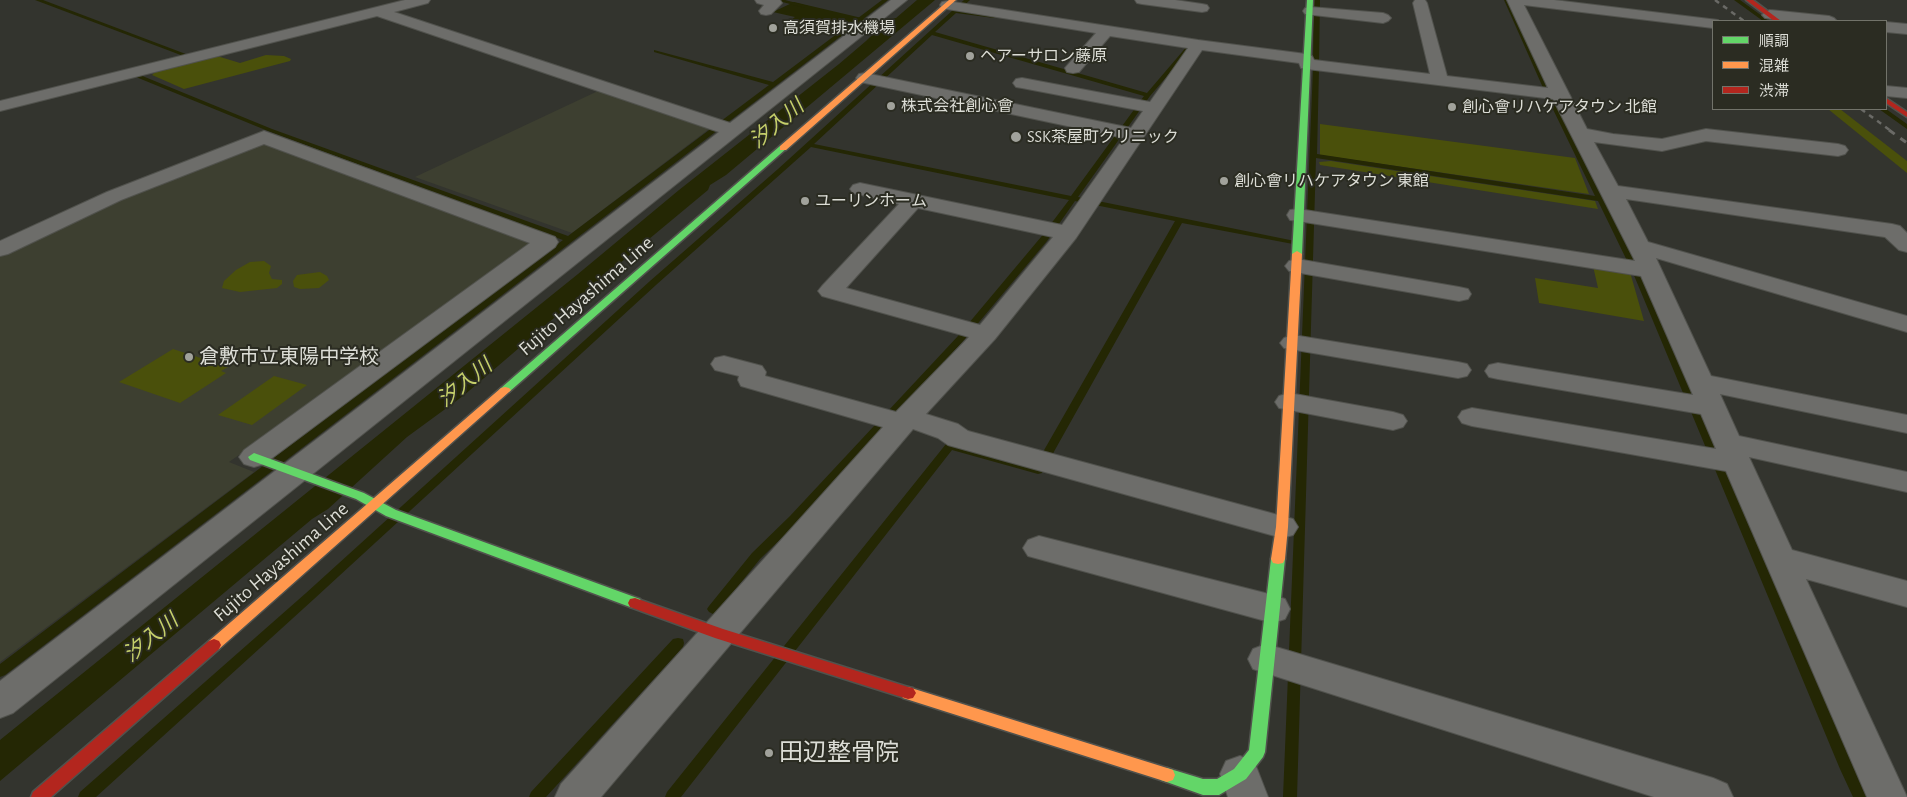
<!DOCTYPE html>
<html>
<head>
<meta charset="utf-8">
<style>
	body { margin:0 }
	#map { position:relative; width:1907px; height:797px; overflow:hidden; background:#33342e; font-family:"Alegreya Sans","Noto Sans JP",sans-serif }
	canvas { display:block }
	.legend { position:absolute; left:1712px; top:20px; width:175px; height:90px; box-sizing:border-box; background:#2b2c22; border:1px solid #72736a; margin:0; padding:6px 9px; list-style:none; font-size:15px; color:#dcddd6 }
	.legend li { display:flex; align-items:center; gap:10px; height:25px }
	.legend b { width:25px; border:1px solid #72736a }
</style>
</head>
<body>
<div id="map">
<canvas width="1907" height="797"></canvas>
<ul class="legend">
<li><b style="height:6px;background:#63d668"></b>順調</li>
<li><b style="height:6px;background:#ff974d"></b>混雑</li>
<li><b style="height:6px;background:#b3261e"></b>渋滞</li>
</ul>
</div>
<script>
const ctx = document.querySelector('canvas').getContext('2d');
ctx.lineJoin = 'round';
function paint(path, color) { ctx.fillStyle = color; ctx.fill(path, 'evenodd'); }
const poly = rows => new Path2D(rows.map(r => 'M' + r).join(''));
function stroke(path, color, width, dash) { ctx.strokeStyle = color; ctx.lineWidth = width; ctx.lineCap = dash ? 'butt' : 'round'; ctx.setLineDash(dash || []); ctx.stroke(path); }
function drawText(font, color, halo, rows, align = 'center') {
  ctx.font = font + ' "Alegreya Sans","Noto Sans JP",sans-serif'; ctx.lineWidth = 4; ctx.setLineDash([]); ctx.textBaseline = 'middle'; ctx.strokeStyle = halo; ctx.fillStyle = color; for (const [text, x, y, turn = 0] of rows) {
    ctx.save(); ctx.translate(x, y); ctx.rotate((+turn || 0) * Math.PI / 180); ctx.textAlign = isNaN(turn) ? turn : align; if (halo) ctx.strokeText(text, 0, 0); ctx.fillText(text, 0, 0); ctx.restore();
  }
}
paint(poly([
	[598,91,709,129,572,233,415,177],
	[262,142,529,240,534,247,229,462,254,472,0,662,0,252,115,198]
]), '#3d3f30');
paint(poly([
	[266,55,284,56,291,59,290,61,184,89,152,75,155,72,217,56,240,63],
	[1828,109,1840,109,1907,161,1907,173],
	[1320,124,1575,158,1589,194,1320,155],
	[1331,161,1595,201,1598,209,1320,165,1319,162],
	[264,261,271,266,269,273,272,279,282,280,282,284,277,288,240,292,222,288,224,281,236,270,250,262],
	[1593,266,1630,272,1644,321,1539,303,1535,278,1598,288],
	[320,272,327,276,329,280,319,288,300,289,294,287,293,281,297,275],
	[173,349,228,367,221,371,226,373,180,403,119,382],
	[274,376,307,385,252,425,218,415]
]), '#4a500b');
paint(poly([
	[917,0,935,0,726,175,710,185,708,190,554,318,463,396,407,437,328,509,312,519,0,781,0,740,578,274,679,190,839,64,866,41,879,28,880,23,887,18,896,18],
	[794,2,866,19,840,37,833,36,834,34,817,22,806,20,801,23,791,20,795,17,773,12]
]), '#242704');
paint(poly([
	[35,0,43,0,191,56,186,57,35,0],
	[775,0,785,0,808,6,805,8,775,0],
	[882,0,888,0,5,675,0,677,0,664,563,240,268,131,136,77,136,75,140,75,272,129,568,236,769,85,654,52,654,50,773,82,882,0],
	[964,0,970,0,959,10,997,16,994,18,956,13,935,32,1147,93,1188,45,1192,45,1192,47,1150,96,1078,197,1290,240,1293,240,1293,244,1182,223,1042,473,1038,474,952,450,681,797,665,797,667,792,946,444,950,442,1035,466,1175,221,1075,201,1047,241,964,340,798,522,760,559,717,612,713,614,709,612,707,609,709,606,752,553,790,516,958,336,1041,237,1069,200,811,147,656,285,314,599,96,797,78,797,80,792,306,593,650,281,778,169,964,0],
	[932,35,1144,96,1071,196,814,144,932,35],
	[1314,0,1320,0,1319,62,1316,64,1313,62,1314,0],
	[1504,0,1510,0,1550,90,1549,91,1544,90,1504,0],
	[1734,0,1740,0,1769,21,1763,21,1734,0],
	[1316,67,1319,69,1317,154,1595,196,1548,99,1553,98,1641,273,1853,766,1868,797,1853,797,1840,769,1633,273,1598,201,1316,158,1297,797,1283,797,1313,69,1316,67],
	[1879,109,1886,109,1907,124,1907,129,1879,109],
	[678,638,683,639,684,643,683,647,546,797,529,797,531,792,673,639,678,638]
]), '#242704');
const street = poly([
	[405,0,430,0,428,3,394,12,730,123,891,0,907,0,13,713,0,718,0,681,719,132,377,16,0,111,0,101,405,0],
	[755,0,780,0,782,3,771,14,766,15,761,14,759,11,764,5,757,3,755,0],
	[1135,0,1175,0,1202,4,1207,5,1209,8,1207,11,1202,12,1142,4,1137,3,1135,0],
	[1415,0,1425,0,1427,3,1447,76,1548,88,1507,0,1554,0,1718,20,1719,21,1713,21,1713,28,1524,5,1587,129,1613,134,1662,139,1706,129,1838,144,1845,146,1848,150,1845,154,1838,156,1706,141,1662,151,1594,142,1618,186,1892,224,1900,226,1907,233,1907,252,1899,250,1885,237,1626,199,1648,242,1907,316,1907,332,1656,258,1711,376,1907,415,1907,433,1720,394,1739,436,1907,472,1907,492,1749,457,1792,550,1907,581,1907,607,1806,579,1907,797,1867,797,1726,471,1472,426,1462,423,1458,417,1462,411,1472,408,1716,449,1701,414,1498,379,1489,377,1485,371,1489,365,1498,363,1693,395,1641,276,1298,221,1290,220,1287,215,1290,210,1298,209,1635,261,1553,99,1307,69,1301,68,1299,63,1202,50,1076,238,995,339,926,414,958,424,968,431,1293,519,1298,527,1293,535,1282,538,948,445,938,438,913,429,601,797,555,797,561,784,883,427,741,386,738,380,739,376,715,370,711,364,715,358,724,356,762,366,766,372,765,376,896,412,969,337,822,296,818,291,822,286,899,204,853,193,850,189,853,185,860,183,1062,225,1124,138,865,83,859,82,856,78,859,74,865,73,1131,128,1143,111,1022,88,1016,87,1013,83,1016,79,1022,78,1150,102,1188,48,1110,36,1079,72,1073,73,1067,72,1065,68,1096,33,947,9,942,8,940,5,942,2,947,1,1198,40,1306,54,1312,56,1314,60,1430,74,1413,3,1415,0],
	[918,208,1053,237,980,325,846,288,918,208],
	[1310,7,1383,13,1388,15,1391,18,1388,21,1383,23,1305,14,1303,11,1305,8,1310,7],
	[1770,10,1829,16,1834,18,1837,21,1787,21,1765,18,1762,15,1765,12,1770,10],
	[1886,22,1907,24,1907,34,1886,32,1886,22],
	[1886,86,1907,88,1907,98,1886,96,1886,86],
	[264,131,555,237,558,242,555,247,264,464,254,467,244,464,239,457,244,450,530,243,264,144,121,200,8,254,0,256,0,241,107,192,264,131],
	[1297,259,1459,287,1468,289,1471,294,1468,299,1459,301,1289,271,1285,266,1289,261,1297,259],
	[1293,335,1458,362,1467,364,1471,370,1467,376,1458,378,1284,348,1280,343,1284,338,1293,335],
	[1289,393,1393,412,1403,415,1407,421,1403,427,1393,430,1279,408,1275,402,1279,396,1289,393],
	[1039,536,1273,595,1285,599,1290,609,1285,619,1273,623,1028,556,1023,548,1028,540,1039,536],
	[1266,644,1713,778,1727,784,1733,797,1654,797,1253,669,1248,659,1253,649,1266,644],
	[1240,756,1254,761,1268,797,1228,797,1220,774,1226,761,1240,756]
]);
const fast = poly([
	[1307,0,1313,0,1302,254,1297,257,1292,254,1307,0],
	[780,146,787,148,509,392,501,392,499,390,501,388,780,146],
	[254,453,364,493,396,510,640,599,642,603,640,607,635,608,630,607,386,516,356,499,250,460,248,457,254,453],
	[1278,554,1283,555,1285,559,1265,752,1263,757,1246,779,1219,795,1203,795,1161,780,1159,775,1161,770,1167,768,1203,779,1217,779,1234,769,1249,750,1271,559,1273,555,1278,554]
]);
const slow = poly([
	[949,0,956,0,786,150,780,150,780,146,949,0],
	[1297,251,1302,254,1288,527,1285,559,1283,563,1278,564,1273,563,1271,559,1276,527,1292,254,1297,251],
	[505,387,509,388,511,390,509,392,219,649,214,651,209,649,207,645,209,641,501,388,505,387],
	[908,687,1167,768,1173,770,1175,775,1173,780,1167,782,903,698,900,693,903,688,908,687]
]);
const jam = poly([
	[1746,0,1753,0,1781,21,1774,21,1746,0],
	[1886,98,1907,112,1907,117,1886,103,1886,98],
	[635,598,723,629,908,687,913,688,916,693,913,698,908,699,715,638,630,607,628,603,630,599,635,598],
	[214,639,219,641,221,645,219,649,51,797,31,797,33,792,209,641,214,639]
]);
stroke(street, '#51524d', 2);
stroke(fast, '#51524d', 3);
stroke(slow, '#51524d', 3);
stroke(jam, '#51524d', 3);
paint(street, '#6d6d6a');
paint(fast, '#63d668');
paint(slow, '#ff974d');
paint(jam, '#b3261e');
stroke(poly([
	[1715,0,1744,21],
	[1861,109,1891,131]
]), '#6a6a66', 2.5, [5, 5]);
stroke(poly([
	[1889,130,1907,143]
]), '#6a6a66', 3, [7, 7]);
for (const [x, y, r, color] of [
	[773,28,5,"#a1a29b"],
	[970,56,5,"#a1a29b"],
	[891,106,5,"#a1a29b"],
	[1452,107,5,"#a1a29b"],
	[1016,137,6,"#a1a29b"],
	[1224,181,5,"#a1a29b"],
	[805,201,5,"#a1a29b"],
	[189,357,5,"#a1a29b"],
	[769,753,5,"#a1a29b"]
]) { const dot = new Path2D(); dot.arc(x, y, r, 0, 2 * Math.PI); ctx.fillStyle = color; ctx.fill(dot); stroke(dot, '#2b2c22', 2); }
drawText('16px', '#dcddd6', '#2b2c22', [
	["高須賀排水機場",783,28],
	["ヘアーサロン藤原",980,56],
	["株式会社創心會",901,106],
	["創心會リハケアタウン 北館",1462,107],
	["SSK茶屋町クリニック",1027,137],
	["創心會リハケアタウン 東館",1234,181],
	["ユーリンホーム",815,201]
], 'left');
drawText('20px', '#dcddd6', '#2b2c22', [
	["Fujito Hayashima Line",586,296,-41],
	["Fujito Hayashima Line",281,562,-41]
]);
drawText('20px', '#dcddd6', '#2b2c22', [
	["倉敷市立東陽中学校",199,357]
], 'left');
drawText('italic 21px', '#c5cf6a', '#2b2c22', [
	["汐入川",777,124,-40],
	["汐入川",465,383,-39],
	["汐入川",151,638,-39]
]);
drawText('24px', '#dcddd6', '#2b2c22', [
	["田辺整骨院",779,753]
], 'left');
</script>
</body>
</html>
